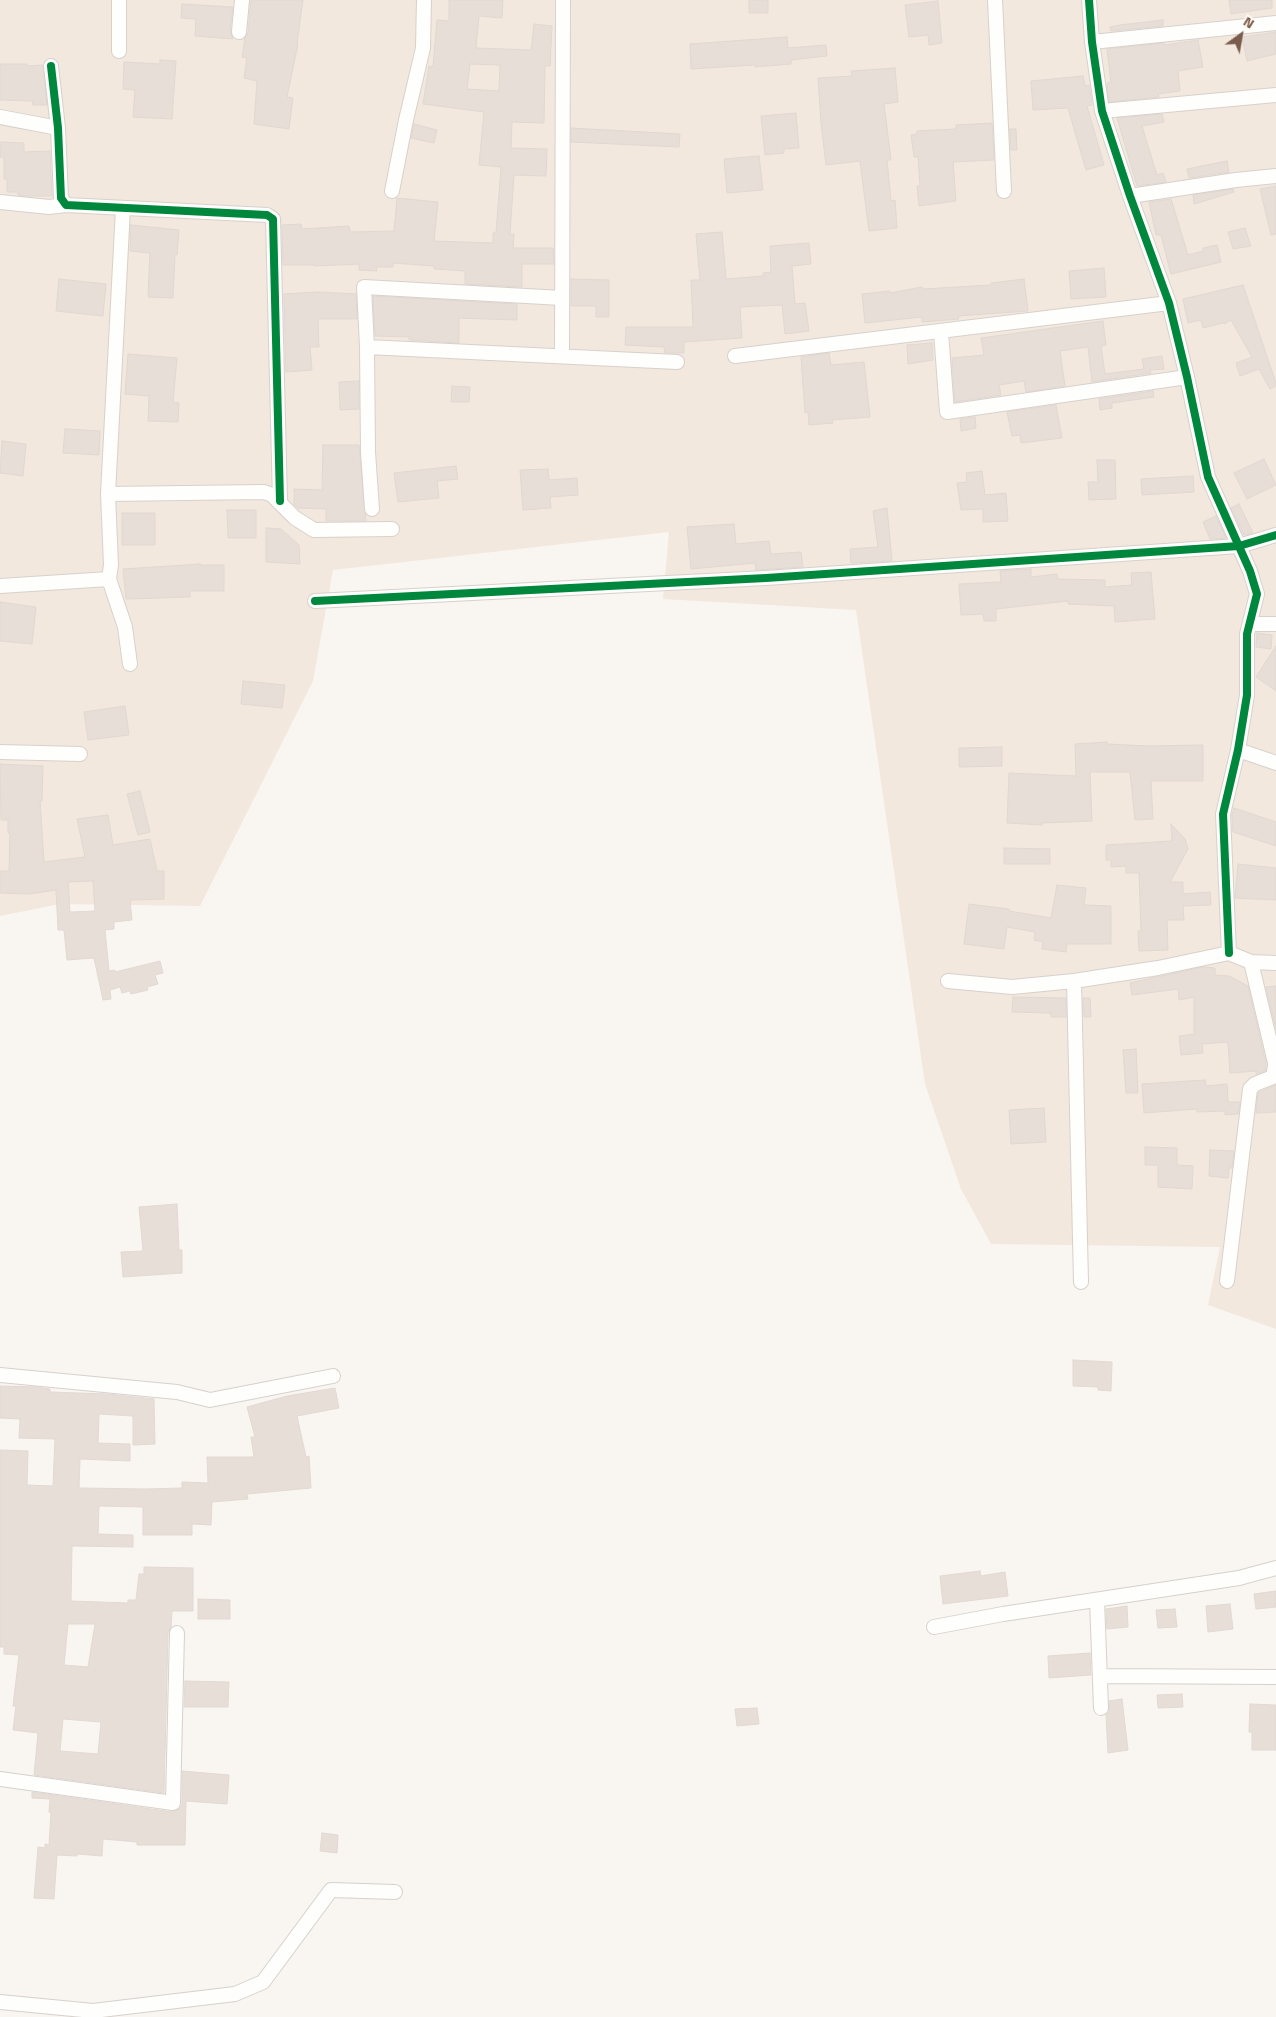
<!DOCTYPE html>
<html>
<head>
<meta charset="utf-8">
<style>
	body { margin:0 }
	#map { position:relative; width:1276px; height:2017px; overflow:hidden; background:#f9f5f0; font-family:"Titillium Web",sans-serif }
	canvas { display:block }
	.north { position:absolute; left:1216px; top:10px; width:50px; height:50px; -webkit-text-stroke:4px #fffaf3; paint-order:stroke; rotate:32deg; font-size:14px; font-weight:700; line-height:20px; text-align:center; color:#7a5c4d }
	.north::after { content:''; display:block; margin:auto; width:18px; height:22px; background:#7a5c4d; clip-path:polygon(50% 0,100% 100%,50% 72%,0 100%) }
</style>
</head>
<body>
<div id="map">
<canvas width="1276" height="2017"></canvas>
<div class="north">N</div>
</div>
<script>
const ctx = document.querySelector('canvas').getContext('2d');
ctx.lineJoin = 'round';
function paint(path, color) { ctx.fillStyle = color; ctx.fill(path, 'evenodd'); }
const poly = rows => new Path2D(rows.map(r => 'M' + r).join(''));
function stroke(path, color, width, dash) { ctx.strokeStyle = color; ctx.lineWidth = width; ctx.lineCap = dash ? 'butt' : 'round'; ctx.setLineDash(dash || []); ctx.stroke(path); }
paint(poly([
	[0,0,1276,0,1276,1329,1208,1305,1220,1247,991,1244,961,1189,925,1084,856,610,663,599,669,532,333,570,313,681,200,906,60,904,0,916]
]), '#f2e8de');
const building = poly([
	[251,0,303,0,297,44,298,44,287,97,293,98,289,129,254,124,257,81,244,78,247,58,242,57,245,39,244,39,248,33,251,0],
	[449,0,503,0,502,18,479,16,476,48,531,50,534,24,552,26,550,66,545,66,544,123,512,122,511,148,547,149,546,176,514,175,510,234,514,234,513,248,553,248,554,264,522,264,522,287,465,284,465,271,434,269,434,266,393,263,393,267,376,267,377,271,359,270,359,264,314,266,314,265,283,265,282,225,301,224,302,229,349,226,350,232,394,231,397,198,438,202,434,241,493,243,493,233,496,233,501,167,479,165,484,112,423,104,429,66,433,67,437,20,449,21,449,0],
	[470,64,500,65,499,91,467,89,470,64],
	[749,0,768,0,768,13,749,13,749,0],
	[1229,0,1272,0,1272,8,1231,14,1229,0],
	[938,1,942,43,929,45,928,35,909,37,905,5,938,1],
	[182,4,233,7,230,31,233,39,195,36,196,19,181,18,182,4],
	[1163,20,1163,26,1111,31,1110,27,1120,25,1163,20],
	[1276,32,1276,54,1247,61,1242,37,1276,32],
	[787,37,788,48,826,45,827,56,791,60,791,64,755,67,754,65,691,69,690,44,787,37],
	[1198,40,1203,67,1178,71,1180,91,1158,94,1159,97,1109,102,1107,83,1111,82,1107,49,1164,43,1165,45,1198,40],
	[160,60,176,61,172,119,133,117,135,90,123,89,124,62,160,64,160,60],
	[0,64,27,64,27,66,43,65,47,105,33,105,32,101,0,100,0,64],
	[895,68,898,102,884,104,891,160,887,160,891,201,895,200,897,228,869,231,860,161,826,165,821,123,818,78,852,76,851,71,895,68],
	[1083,76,1085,86,1089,85,1092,105,1087,106,1104,165,1086,170,1068,108,1033,110,1031,81,1083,76],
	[796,113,799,148,784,149,784,153,765,155,761,116,796,113],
	[1162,114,1164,122,1142,126,1157,175,1163,173,1166,182,1137,186,1117,118,1162,114],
	[992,123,994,160,953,162,956,201,919,206,917,186,920,186,918,157,914,157,911,135,917,134,917,131,956,129,956,125,992,123],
	[414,124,437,130,434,143,411,138,414,124],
	[571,128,680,134,679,147,571,142,571,128],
	[1010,129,1016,129,1017,150,1011,150,1010,129],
	[1,142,24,143,24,152,50,151,52,196,27,196,18,195,18,192,7,192,7,179,4,179,4,157,0,157,1,142],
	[759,156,763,190,727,193,724,159,759,156],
	[1227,161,1229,172,1189,178,1187,169,1227,161],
	[1276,186,1276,234,1271,235,1260,189,1276,186],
	[1233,189,1234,192,1194,204,1193,195,1233,189],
	[1171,199,1188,255,1203,251,1203,248,1217,245,1221,262,1171,274,1161,235,1156,235,1149,202,1171,199],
	[131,225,179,230,177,255,175,255,173,298,148,297,150,253,130,251,131,225],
	[1245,228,1251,246,1233,249,1228,232,1245,228],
	[722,232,726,279,763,276,763,273,771,272,770,246,809,243,811,264,792,266,795,304,805,303,809,331,785,334,782,305,740,307,742,338,684,342,684,353,665,353,664,347,625,345,626,327,693,327,691,280,700,280,696,234,722,232],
	[1104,268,1106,297,1071,299,1069,271,1104,268],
	[59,279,106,284,103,316,56,311,59,279],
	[571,279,609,280,609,317,596,317,596,306,571,306,571,279],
	[1024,279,1028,311,958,316,959,319,922,322,922,317,865,323,862,294,890,291,890,293,922,287,923,289,991,285,991,283,1024,279],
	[1243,285,1276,383,1276,386,1270,389,1259,369,1240,376,1236,363,1252,357,1231,320,1224,324,1223,323,1203,328,1201,320,1188,323,1183,299,1243,285],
	[318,292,356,294,357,319,318,319,319,347,310,347,312,370,286,372,284,294,318,292],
	[373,296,517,304,517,320,459,318,459,343,409,340,409,337,375,336,373,296],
	[1103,321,1106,345,1101,346,1105,374,1144,369,1142,359,1162,356,1164,369,1150,370,1151,373,1092,382,1088,347,1060,351,1065,386,1026,392,1024,381,999,385,1001,395,955,402,952,358,984,355,981,338,1103,321],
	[932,343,933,360,908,364,907,345,932,343],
	[829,353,831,365,864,362,870,417,832,420,833,423,809,425,808,412,805,413,801,357,829,353],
	[128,354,177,358,173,402,179,403,178,422,148,421,149,396,125,394,128,354],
	[359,381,359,409,340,410,339,382,359,381],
	[452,386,470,387,469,402,451,402,452,386],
	[1153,391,1154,397,1112,403,1112,408,1100,410,1099,399,1153,391],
	[1056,405,1062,438,1021,443,1020,435,1012,436,1007,412,1056,405],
	[975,417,976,428,961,431,960,419,975,417],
	[65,429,100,431,99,455,63,453,65,429],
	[2,441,26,444,23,476,0,473,2,441],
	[323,445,359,445,366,521,326,521,326,509,298,508,294,504,294,489,322,490,323,445],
	[1264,459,1276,485,1247,499,1234,473,1264,459],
	[1097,460,1115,460,1116,499,1089,500,1088,482,1098,482,1097,460],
	[456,466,458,479,437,481,439,498,398,502,394,473,456,466],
	[548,469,549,480,577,478,578,495,550,497,551,508,523,510,520,470,548,469],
	[982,471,985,495,1006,493,1008,521,983,522,983,509,961,510,957,483,967,482,966,473,982,471],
	[1193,476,1194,492,1142,495,1141,479,1193,476],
	[1239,504,1253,533,1244,535,1231,508,1239,504],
	[887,508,892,561,851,563,850,549,878,547,873,511,887,508],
	[227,510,256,510,256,538,228,538,227,510],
	[122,513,155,513,155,545,122,545,122,513],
	[1216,516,1226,538,1210,539,1203,522,1216,516],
	[734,524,736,544,769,541,771,554,801,552,803,567,756,570,755,563,691,569,687,527,734,524],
	[266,528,281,529,299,545,300,564,266,562,266,528],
	[200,564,200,565,224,565,224,591,190,591,190,597,126,599,123,569,200,564],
	[1031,569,1031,577,1057,574,1058,579,1105,580,1105,587,1132,585,1131,573,1151,572,1155,619,1115,622,1114,606,1068,604,1068,601,996,609,996,621,984,621,983,614,961,615,959,584,1001,582,1000,571,1031,569],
	[0,602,36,607,32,644,0,641,0,602],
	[1257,633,1272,635,1271,649,1256,647,1257,633],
	[1276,646,1276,691,1256,677,1276,646],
	[243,681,285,685,282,708,241,704,243,681],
	[125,706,129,735,88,740,84,712,125,706],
	[1107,742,1107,744,1149,746,1203,745,1203,781,1151,781,1153,819,1135,820,1130,772,1090,772,1092,821,1042,823,1042,825,1007,823,1009,773,1076,776,1075,744,1107,742],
	[1002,747,1002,766,959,767,959,748,1002,747],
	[0,764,43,766,42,801,40,801,44,862,85,857,77,819,108,815,113,845,150,839,157,871,164,871,164,899,130,900,132,920,114,922,114,929,105,930,109,971,115,970,115,972,160,961,163,973,155,975,158,984,147,987,148,990,131,994,130,991,122,993,120,987,110,990,111,999,103,1000,94,958,67,960,64,930,58,930,56,890,30,894,0,893,0,871,9,871,10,833,8,833,8,820,1,820,0,764],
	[93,881,95,911,70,912,68,882,93,881],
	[140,791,150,832,138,835,127,794,140,791],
	[1234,808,1276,822,1276,846,1233,832,1232,815,1234,808],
	[1171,824,1185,839,1188,849,1170,882,1183,882,1183,894,1210,892,1211,905,1183,906,1184,920,1167,920,1168,950,1139,951,1138,931,1141,931,1139,873,1126,873,1126,866,1111,867,1111,860,1106,860,1106,845,1172,841,1171,824],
	[1004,848,1050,849,1050,864,1004,864,1004,848],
	[1238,864,1276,868,1276,900,1235,898,1238,864],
	[1057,885,1086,888,1084,905,1111,906,1111,944,1067,944,1066,952,1042,949,1043,942,1034,940,1035,932,1007,927,1004,949,964,944,969,904,1009,909,1009,911,1051,918,1057,885],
	[1203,967,1215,968,1215,975,1229,976,1248,986,1266,1064,1265,1071,1256,1074,1256,1071,1230,1073,1228,1042,1202,1044,1203,1053,1181,1055,1179,1036,1194,1034,1194,997,1179,1000,1178,989,1132,995,1130,983,1203,967],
	[1276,986,1276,1029,1266,987,1276,986],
	[1013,997,1066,998,1066,1017,1051,1017,1051,1013,1012,1012,1013,997],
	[1083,998,1090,998,1091,1017,1084,1017,1083,998],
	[1136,1049,1138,1093,1126,1093,1123,1050,1136,1049],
	[1205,1080,1206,1086,1227,1084,1228,1102,1240,1102,1238,1114,1225,1115,1225,1111,1197,1112,1197,1109,1144,1113,1142,1084,1205,1080],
	[1276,1085,1276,1112,1256,1113,1258,1093,1276,1085],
	[1044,1108,1046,1142,1011,1144,1009,1110,1044,1108],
	[1145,1147,1177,1148,1177,1165,1193,1166,1192,1189,1158,1187,1158,1165,1145,1165,1145,1147],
	[1210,1150,1234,1151,1232,1168,1229,1168,1228,1178,1209,1176,1210,1150],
	[177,1204,179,1250,182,1250,182,1273,123,1277,121,1252,143,1251,139,1207,177,1204],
	[1073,1360,1112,1362,1111,1391,1098,1390,1098,1387,1073,1386,1073,1360],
	[0,1386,36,1387,50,1389,50,1392,107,1394,154,1399,155,1444,133,1445,133,1416,99,1414,98,1443,130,1444,130,1461,80,1459,79,1488,146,1489,182,1488,182,1482,208,1483,207,1457,254,1457,251,1437,255,1437,247,1407,287,1396,335,1388,339,1408,297,1416,306,1457,309,1456,311,1488,247,1494,248,1499,212,1502,211,1525,192,1524,192,1535,143,1535,143,1507,99,1506,98,1534,133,1535,133,1547,72,1546,71,1601,128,1603,128,1600,136,1600,139,1574,144,1574,144,1567,193,1568,193,1611,172,1611,171,1627,168,1633,164,1793,34,1775,38,1733,13,1730,16,1706,13,1706,19,1655,4,1654,4,1647,0,1647,0,1450,28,1451,27,1485,53,1486,55,1439,19,1438,20,1419,0,1418,0,1386],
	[68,1624,95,1624,88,1667,64,1665,68,1624],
	[63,1719,101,1722,98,1754,60,1751,63,1719],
	[980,1571,981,1576,1005,1572,1008,1596,943,1604,940,1576,980,1571],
	[1276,1591,1276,1607,1256,1609,1254,1594,1276,1591],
	[198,1599,230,1600,230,1619,198,1619,198,1599],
	[1230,1604,1233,1629,1208,1632,1206,1606,1230,1604],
	[1127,1606,1128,1627,1107,1629,1106,1609,1127,1606],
	[1175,1609,1177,1627,1158,1628,1156,1610,1175,1609],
	[1090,1653,1091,1675,1049,1678,1048,1656,1090,1653],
	[185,1681,229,1682,228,1707,184,1707,185,1681],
	[1182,1694,1183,1707,1158,1708,1157,1695,1182,1694],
	[1122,1699,1128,1750,1108,1753,1106,1715,1109,1712,1109,1701,1122,1699],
	[1250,1704,1276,1705,1276,1750,1252,1750,1252,1732,1249,1732,1250,1704],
	[757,1708,759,1724,737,1726,735,1709,757,1708],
	[182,1771,229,1775,227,1804,186,1801,185,1845,137,1845,137,1842,103,1839,102,1856,77,1854,77,1856,57,1855,54,1899,34,1898,38,1847,45,1848,45,1844,49,1845,51,1813,49,1812,50,1799,32,1798,32,1792,172,1812,180,1808,182,1804,182,1771],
	[322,1833,338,1835,337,1853,320,1851,322,1833]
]);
paint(building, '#e6ded7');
stroke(building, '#e2d8d2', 1);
const minor = poly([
	[995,0,1004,191],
	[1089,0,1092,42,1102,111,1130,196,1169,303,1187,377,1208,477,1250,571,1257,594,1247,634,1247,695,1238,750,1223,814,1229,953],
	[239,32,242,0],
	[1092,42,1276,23],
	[119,51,119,0],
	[51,66,58,128,61,198,66,205,267,215,273,219,280,501],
	[1102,111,1276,95],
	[0,117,58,128],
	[392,191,406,120,423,48,424,0],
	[1130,196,1236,180,1276,176],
	[0,202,49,207,66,205],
	[941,332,947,412,1187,377],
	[367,347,677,362],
	[562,355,563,0],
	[735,356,1169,303],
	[108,494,264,492,272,495,295,518,314,530,392,529],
	[372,509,368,452,367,347,364,287,562,298],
	[109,579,125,627,130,664],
	[0,586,109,579,111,565,108,494,123,208],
	[315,601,766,578,1239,546,1276,535],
	[1250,624,1276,624],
	[1238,750,1276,763],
	[0,752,80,754],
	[1251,962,1276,963],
	[948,981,1012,987,1074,981,1158,968,1229,953,1251,962,1276,1067],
	[1074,981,1081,1282],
	[1227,1281,1250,1089,1255,1084,1273,1077,1275,1066],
	[0,1375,177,1392,210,1400,333,1376],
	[1097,1600,1101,1708],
	[934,1627,1003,1614,1239,1578,1276,1568],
	[1101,1676,1276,1677],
	[0,1779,173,1803,177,1633],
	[0,2002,93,2011,235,1994,263,1982,331,1890,395,1892]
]);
stroke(minor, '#d7d1cb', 16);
stroke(minor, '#fefefd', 14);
stroke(poly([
	[1089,0,1092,42,1102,111,1130,196,1169,303,1187,377,1208,477,1250,571,1257,594,1247,634,1247,695,1238,750,1223,814,1229,953],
	[51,66,58,128,61,198,66,205,267,215,273,219,280,501],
	[315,601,766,578,1239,546,1276,535]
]), '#00873e', 8);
</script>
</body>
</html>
